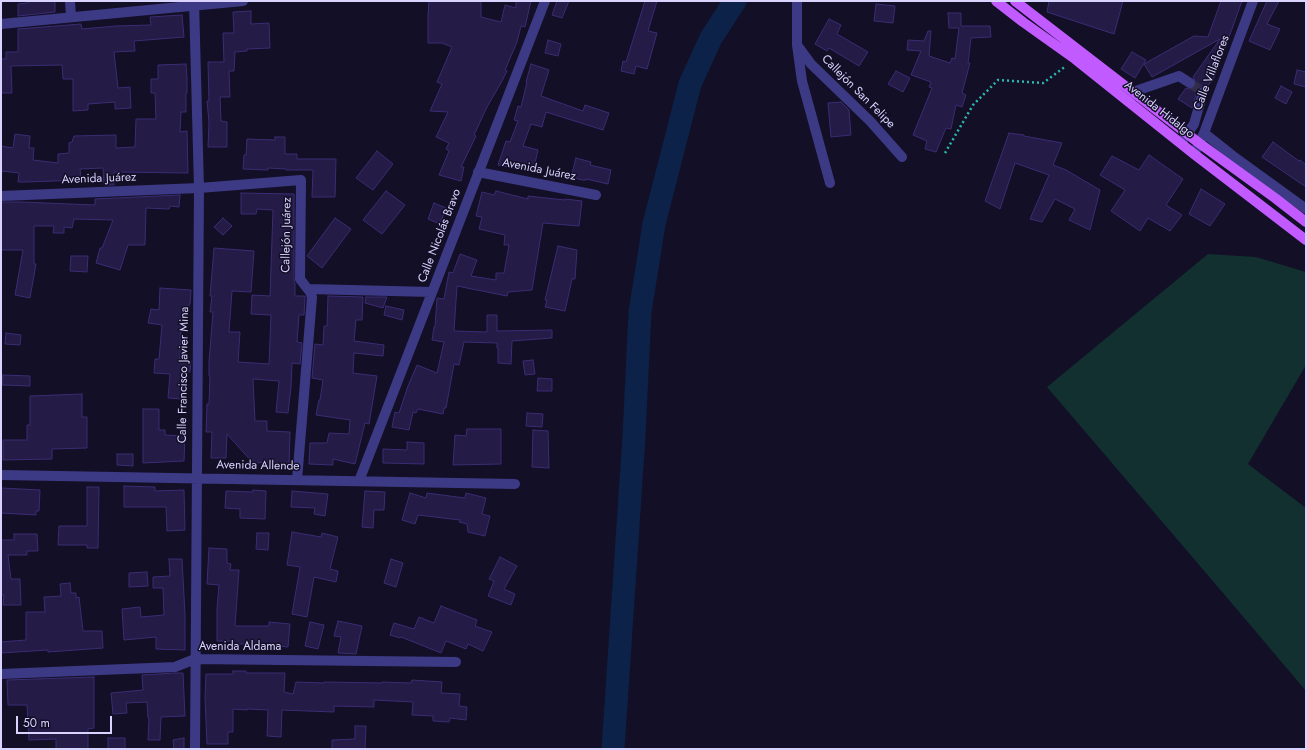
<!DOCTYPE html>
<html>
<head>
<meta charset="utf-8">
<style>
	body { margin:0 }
	#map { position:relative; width:1307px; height:750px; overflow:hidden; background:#130f26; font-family:Jost,sans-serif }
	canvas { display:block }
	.frame { position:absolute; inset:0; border:2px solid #d9d4ff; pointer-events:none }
	.scale { position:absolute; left:16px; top:716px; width:96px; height:18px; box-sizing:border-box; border:2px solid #d9d4ff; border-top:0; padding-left:5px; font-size:12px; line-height:14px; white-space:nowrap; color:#d9d4ff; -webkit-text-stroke:3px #130f26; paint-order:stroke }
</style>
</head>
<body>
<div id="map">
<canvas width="1307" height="750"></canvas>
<div class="frame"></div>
<div class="scale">50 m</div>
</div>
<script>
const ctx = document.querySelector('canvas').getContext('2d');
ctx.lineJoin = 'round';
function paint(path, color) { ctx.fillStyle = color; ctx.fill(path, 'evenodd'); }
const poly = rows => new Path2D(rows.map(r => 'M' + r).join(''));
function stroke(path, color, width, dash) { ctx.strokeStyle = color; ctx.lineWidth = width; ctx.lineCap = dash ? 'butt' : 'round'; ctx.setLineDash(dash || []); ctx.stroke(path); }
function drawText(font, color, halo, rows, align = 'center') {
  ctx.font = font + ' Jost,sans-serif'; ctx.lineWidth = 3; ctx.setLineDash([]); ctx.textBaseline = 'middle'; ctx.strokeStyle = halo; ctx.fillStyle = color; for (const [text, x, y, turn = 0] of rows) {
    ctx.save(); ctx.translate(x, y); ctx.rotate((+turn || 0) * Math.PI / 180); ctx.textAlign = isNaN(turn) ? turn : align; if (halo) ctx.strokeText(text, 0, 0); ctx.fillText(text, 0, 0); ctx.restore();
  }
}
paint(poly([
	[1208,254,1256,257,1306,272,1306,365,1248,464,1306,508,1306,691,1229,600,1047,387]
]), '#12302f');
stroke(poly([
	[613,749,634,436,640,312,654,224,690,84,711,38,735,1]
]), '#0c2248', 23);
const building = poly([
	[28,1,55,1,55,12,18,16,18,4,28,3,28,1],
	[429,1,481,1,481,17,501,22,505,5,516,8,516,1,531,1,525,27,521,26,517,42,505,70,507,71,502,81,487,107,474,135,476,136,461,167,464,167,461,181,439,175,449,151,446,149,449,143,436,137,448,112,430,111,442,84,437,82,452,47,442,43,428,43,428,16,429,1],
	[557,1,569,1,562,18,552,15,557,1],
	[645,1,657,1,648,31,657,33,647,69,636,66,634,74,621,71,623,61,626,62,645,1],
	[1049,1,1123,1,1114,34,1047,12,1049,1],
	[1221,1,1242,1,1215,76,1207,87,1202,86,1198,88,1192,108,1178,99,1186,88,1190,89,1195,87,1196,83,1193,77,1220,39,1152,77,1144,64,1194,36,1208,37,1221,1],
	[1267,1,1279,1,1267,24,1280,29,1270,50,1249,41,1267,1],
	[876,4,895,6,893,23,874,21,876,4],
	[251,11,251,24,269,23,270,48,247,49,247,51,235,52,234,71,229,71,230,97,220,97,221,121,227,122,227,147,208,147,209,122,207,101,209,101,208,62,224,62,223,33,234,33,233,12,251,11],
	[948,13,961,13,961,26,990,26,991,37,971,38,968,63,970,63,962,93,966,95,962,107,956,105,951,129,946,128,936,152,925,149,927,141,913,135,932,88,929,87,931,82,911,75,921,51,907,50,908,40,924,41,928,31,931,31,929,56,950,63,952,58,955,59,959,28,949,28,948,13],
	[182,15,184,37,134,41,135,51,114,52,118,88,130,87,131,108,115,109,115,102,88,104,88,110,73,111,73,79,63,79,62,65,11,66,12,93,1,93,1,59,6,59,6,52,18,52,18,29,81,24,82,29,116,26,151,25,150,17,182,15],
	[829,19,841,25,837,34,868,52,859,66,829,48,827,51,815,44,829,19],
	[548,40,561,44,558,56,545,53,548,40],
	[1132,52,1146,60,1135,78,1121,69,1132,52],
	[186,64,187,78,187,93,186,93,186,112,181,112,180,132,187,131,188,173,114,172,114,185,104,185,103,168,80,169,81,180,26,182,18,182,19,173,1,171,1,146,13,148,15,134,30,136,29,148,34,148,33,160,58,163,58,154,69,153,69,143,72,142,74,136,116,135,116,148,135,147,136,119,156,119,155,93,151,93,151,79,158,79,158,65,186,64],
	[531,64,549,70,541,96,583,111,585,105,609,113,603,130,546,112,542,127,531,124,523,146,538,150,533,172,498,165,506,141,510,142,518,121,514,120,518,106,521,107,527,82,526,82,531,64],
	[1297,70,1306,72,1306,87,1294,84,1297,70],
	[896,71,910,78,903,92,888,84,896,71],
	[1281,86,1292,92,1286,104,1275,98,1281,86],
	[841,102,849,110,851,135,831,137,828,103,841,102],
	[1009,133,1024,135,1024,136,1062,143,1053,165,1066,170,1100,190,1090,230,1069,220,1075,209,1055,199,1042,222,1030,219,1049,175,1015,163,1000,209,985,201,1009,133],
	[275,137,285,137,285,154,297,154,297,159,336,159,335,197,312,197,313,170,286,170,286,169,268,168,268,170,243,169,244,155,246,155,247,139,275,140,275,137],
	[1273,142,1299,161,1300,160,1306,165,1306,187,1262,157,1273,142],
	[377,151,393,164,373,190,356,178,377,151],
	[1149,155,1183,179,1166,205,1182,215,1170,231,1148,218,1140,231,1111,211,1125,190,1100,175,1112,156,1139,170,1149,155],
	[576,158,591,162,590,165,611,170,608,184,586,179,586,180,582,180,571,177,576,158],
	[1201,189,1225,204,1210,226,1189,214,1201,189],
	[386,191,405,205,382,234,363,220,386,191],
	[496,191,528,199,528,196,565,200,565,199,582,201,579,226,543,223,532,290,508,292,507,296,457,286,454,331,487,332,487,315,497,315,497,331,552,330,552,338,512,341,511,364,498,363,498,348,497,348,497,343,464,342,459,365,454,364,446,408,444,408,443,414,418,409,416,413,413,412,409,430,392,427,395,412,399,413,408,386,417,365,437,373,444,342,432,340,434,327,435,327,437,298,444,299,449,272,453,273,460,254,477,260,471,276,496,280,496,273,504,273,509,245,504,245,505,235,479,229,482,217,476,216,482,192,494,195,496,191],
	[241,193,294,194,294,279,295,284,295,296,305,296,305,298,304,315,299,315,297,342,302,343,300,364,292,363,291,387,288,413,276,412,279,381,253,379,255,421,267,421,267,431,290,432,289,466,276,466,276,462,253,463,227,434,226,458,211,458,212,432,206,432,207,404,209,404,210,376,209,376,209,362,213,312,210,312,212,296,210,296,214,248,254,251,251,292,232,291,229,332,240,332,238,362,269,364,271,315,251,314,252,295,270,296,273,210,257,209,256,214,241,214,241,193],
	[180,195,179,207,170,206,169,209,146,208,145,245,128,245,120,270,96,263,100,248,102,248,113,220,74,219,72,228,64,227,64,233,53,233,54,226,34,226,34,264,36,264,30,298,15,295,23,250,1,250,1,202,21,202,95,205,95,199,180,195],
	[434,203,446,208,440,224,428,219,434,203],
	[223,218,232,226,223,235,214,227,223,218],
	[335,218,351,229,322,268,307,256,335,218],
	[558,246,577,250,575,279,572,279,565,311,545,307,547,300,545,300,558,246],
	[71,256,88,256,87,272,70,271,71,256],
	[160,288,191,290,190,304,189,304,188,321,181,322,180,360,191,361,190,372,184,372,183,399,168,398,170,374,154,373,155,359,159,359,162,325,148,323,151,309,159,310,160,288],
	[328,296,363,297,362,320,356,320,354,341,384,345,383,356,354,353,353,373,377,376,369,424,365,423,355,464,333,459,333,465,309,464,310,443,327,443,329,433,349,434,350,420,316,415,319,400,320,400,323,380,312,378,315,344,323,345,324,326,327,326,328,296],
	[366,297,387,297,383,308,365,303,366,297],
	[386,306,404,310,402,320,384,315,386,306],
	[6,333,21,335,20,345,5,344,6,333],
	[533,360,535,374,525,375,523,361,533,360],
	[3,375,30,376,30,386,2,385,3,375],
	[538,378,552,379,552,391,537,391,538,378],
	[82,394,82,417,87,417,87,448,52,449,52,459,3,460,3,440,27,440,27,425,30,425,30,396,82,394],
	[143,409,159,409,159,430,165,430,165,435,185,436,184,461,143,463,143,409],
	[527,413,543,414,542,427,526,426,527,413],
	[467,429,501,429,501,464,453,465,455,435,466,436,467,429],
	[533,430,548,431,549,468,532,467,533,430],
	[407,442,424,443,424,464,383,463,383,449,407,450,407,442],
	[117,454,133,454,133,466,117,465,117,454],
	[124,486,155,487,155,491,184,490,185,530,167,531,166,507,124,507,124,486],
	[87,487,99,487,98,548,87,548,87,545,58,545,59,526,87,526,87,487],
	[1,488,40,490,39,511,36,511,36,515,1,513,1,488],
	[253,490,266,491,265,519,240,518,240,509,225,508,226,491,253,492,253,490],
	[292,491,328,494,325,516,314,514,315,508,291,507,292,491],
	[365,491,385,492,384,510,374,510,373,528,362,527,365,491],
	[410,493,426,498,427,493,465,498,466,493,486,498,482,514,490,516,485,536,468,532,467,524,459,522,460,520,418,515,415,524,402,520,410,493],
	[292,532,321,537,322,533,338,537,330,569,338,571,336,582,314,577,307,617,292,614,300,567,287,565,292,532],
	[257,533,269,533,268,550,256,549,257,533],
	[14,534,37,534,38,551,27,551,27,555,8,555,11,579,20,579,21,605,3,605,4,595,1,595,1,540,14,540,14,534],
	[209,548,227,549,227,563,231,564,230,570,239,570,235,626,269,626,269,622,290,624,288,647,260,644,233,644,233,641,217,641,217,609,219,585,207,584,209,548],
	[500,557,517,566,504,589,515,594,511,605,488,596,494,581,489,579,500,557],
	[169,559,182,559,185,615,185,650,156,649,156,637,124,640,122,609,140,607,141,617,164,615,163,588,153,588,153,577,170,576,169,559],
	[391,559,403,563,396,587,384,583,391,559],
	[147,572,148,586,129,587,129,573,147,572],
	[70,583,71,593,76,593,76,598,79,597,83,631,102,631,103,648,48,652,48,650,1,653,1,642,26,640,26,612,45,612,44,597,61,596,60,584,70,583],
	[441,606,477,620,475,626,492,632,483,651,468,644,466,649,446,641,441,653,401,637,400,638,390,635,394,623,414,629,419,617,434,623,441,606],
	[338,621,362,626,356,654,338,653,341,637,334,636,338,621],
	[310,622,324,625,318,649,305,646,310,622],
	[233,671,246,671,246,673,285,673,284,692,293,694,296,682,324,683,324,682,382,683,382,682,411,683,412,680,442,682,441,693,460,694,459,706,467,707,466,720,450,718,449,722,433,721,433,716,412,715,413,702,374,700,374,707,334,706,334,712,282,710,281,737,267,736,268,710,247,709,247,710,233,709,233,732,228,732,228,744,207,744,205,698,206,674,233,674,233,671],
	[175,673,183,673,185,716,161,717,160,740,148,740,149,718,148,718,147,702,126,703,127,713,113,714,111,693,143,690,142,675,175,673],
	[94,677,94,728,88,729,88,749,56,749,56,739,29,740,27,705,8,705,7,680,94,677],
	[355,726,366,726,365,749,332,749,332,740,355,739,355,726],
	[108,738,125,738,125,749,108,749,108,738],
	[184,738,184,749,174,749,173,740,184,738]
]);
paint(building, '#241b47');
stroke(building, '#3b2d73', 1);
stroke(poly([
	[1190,83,1203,92]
]), '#312d47', 10, [10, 5]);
stroke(poly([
	[945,153,973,105,998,80,1043,83,1066,66]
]), '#2fb8b0', 2.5, [2, 3]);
stroke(poly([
	[70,1,71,17],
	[194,1,199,188,195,749],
	[797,1,797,45,802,81,830,183],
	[1,24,243,1],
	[797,45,811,64,870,121,902,157],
	[1129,99,1133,92,1179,76,1190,83],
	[1204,133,1233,156,1306,209],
	[1182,141,1194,124,1203,92],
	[1194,154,1204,133,1253,1],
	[478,172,596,195],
	[1,196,199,188,301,180,300,279,310,292,312,297,297,480],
	[308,289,432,292],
	[1,475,515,484],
	[359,481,545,1],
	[1,674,175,667,195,659,456,662]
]), '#3d3a85', 10);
stroke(poly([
	[996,1,1023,22,1075,59,1194,154,1306,240],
	[1015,1,1199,143,1275,198,1306,222]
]), '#c25bff', 10);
drawText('12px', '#d9d4ff', '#130f26', [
	["Calle Villaflores",1212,73,-69],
	["Callejón San Felipe",858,92,45],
	["Avenida Hidalgo",1159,110,38],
	["Avenida Juárez",539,170,11],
	["Avenida Juárez",99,179,-2],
	["Callejón Juárez",287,235,-89],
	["Calle Nicolás Bravo",440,236,-69],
	["Calle Francisco Javier Mina",184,375,-89],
	["Avenida Allende",258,466,1],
	["Avenida Aldama",240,647]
]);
</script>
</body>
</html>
